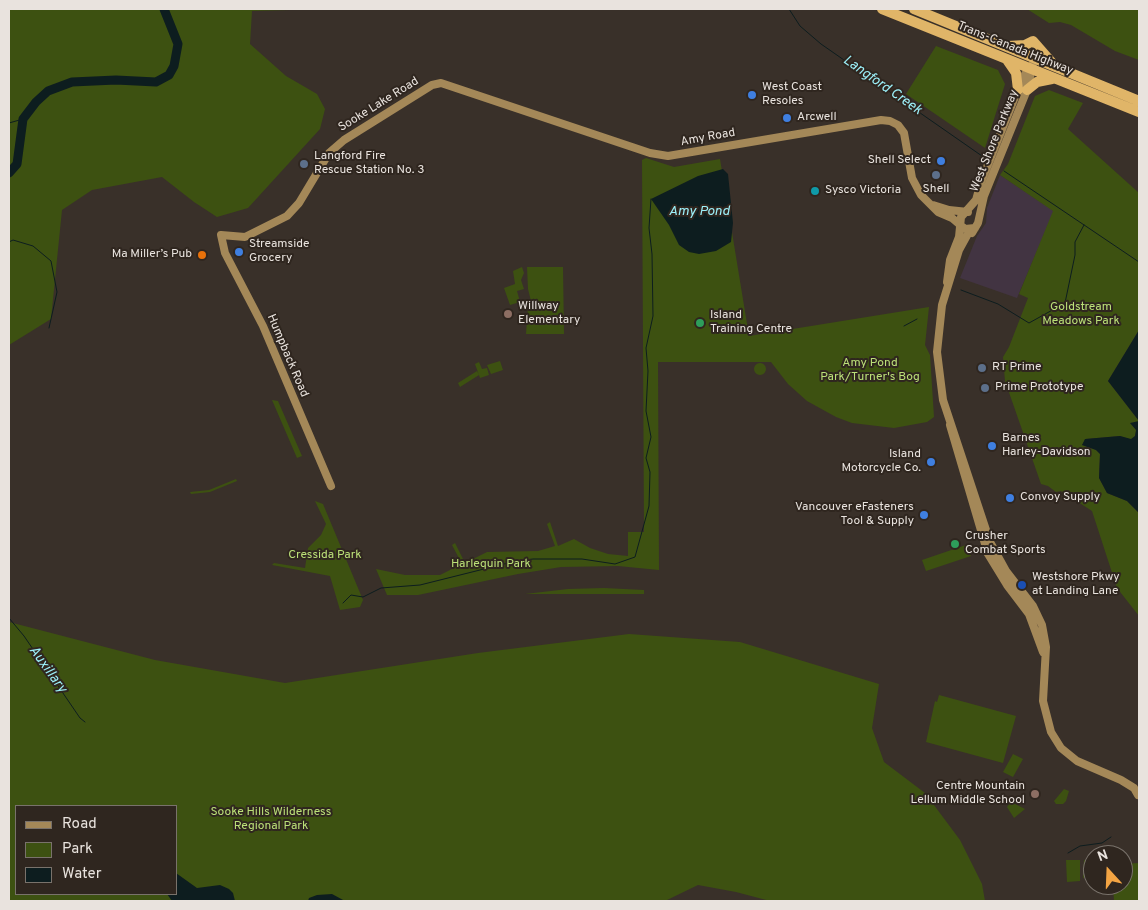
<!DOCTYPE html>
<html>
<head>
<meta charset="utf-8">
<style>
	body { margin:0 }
	#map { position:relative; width:1148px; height:910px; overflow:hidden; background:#393029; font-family:Overpass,sans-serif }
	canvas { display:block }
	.frame { position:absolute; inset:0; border:10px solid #e9e3de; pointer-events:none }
	.legend { position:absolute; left:15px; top:805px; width:162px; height:90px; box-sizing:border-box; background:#2f261f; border:1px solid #79726b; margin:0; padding:6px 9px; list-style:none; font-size:15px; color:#e9e3de }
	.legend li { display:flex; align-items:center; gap:10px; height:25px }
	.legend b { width:25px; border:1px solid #79726b }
	.north { position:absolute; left:1083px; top:845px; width:50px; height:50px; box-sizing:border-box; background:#2f261f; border:1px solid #79726b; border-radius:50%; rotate:340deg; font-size:14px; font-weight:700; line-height:20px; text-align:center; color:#e9e3de }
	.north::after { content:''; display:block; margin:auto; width:18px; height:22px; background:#f3a443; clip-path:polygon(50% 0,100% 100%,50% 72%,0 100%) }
</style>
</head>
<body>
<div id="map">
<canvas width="1148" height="910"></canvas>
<div class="frame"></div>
<ul class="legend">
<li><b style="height:6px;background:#a48858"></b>Road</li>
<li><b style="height:14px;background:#3d5111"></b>Park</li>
<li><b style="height:14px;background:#0d1d1f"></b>Water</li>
</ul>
<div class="north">N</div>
</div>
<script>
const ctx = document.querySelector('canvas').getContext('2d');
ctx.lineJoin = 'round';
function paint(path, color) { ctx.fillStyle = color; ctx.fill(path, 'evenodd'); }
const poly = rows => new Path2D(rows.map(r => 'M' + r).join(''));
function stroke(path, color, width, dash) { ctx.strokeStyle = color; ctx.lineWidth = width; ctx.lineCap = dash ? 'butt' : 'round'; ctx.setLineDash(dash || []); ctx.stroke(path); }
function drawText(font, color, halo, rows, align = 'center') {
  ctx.font = font + ' Overpass,sans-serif'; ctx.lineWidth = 4; ctx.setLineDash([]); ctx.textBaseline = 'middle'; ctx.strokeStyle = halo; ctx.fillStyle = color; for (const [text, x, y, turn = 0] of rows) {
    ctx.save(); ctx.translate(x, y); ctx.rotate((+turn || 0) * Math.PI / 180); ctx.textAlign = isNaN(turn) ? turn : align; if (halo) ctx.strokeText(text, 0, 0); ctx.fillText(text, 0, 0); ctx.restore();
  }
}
paint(poly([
	[1000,175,1054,211,1017,298,960,278,977,236,986,223,987,208]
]), '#423442');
paint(poly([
	[9,9,327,9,252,11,250,44,286,76,317,94,325,109,320,129,248,208,217,217,194,202,162,177,92,190,62,210,51,319,9,345],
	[1027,9,1139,9,1139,60,1115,51,1071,25,1060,22,1049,23],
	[936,46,998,70,1005,84,985,148,906,94],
	[1049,90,1083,103,1068,129,1139,193,1139,330,1108,381,1139,421,1135,436,1132,440,1120,436,1086,439,1082,445,1096,450,1100,454,1099,478,1107,493,1127,501,1139,513,1139,616,1117,588,1092,511,1061,491,1056,492,1048,486,1041,484,1005,381,1003,357,1009,347,1028,298,1019,294,1053,211,1000,175,1008,164,1035,96],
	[646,158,674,167,720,159,749,336,929,307,925,345,930,355,934,417,927,422,894,428,852,423,836,417,807,401,788,384,771,362,658,362,659,570,618,566,561,567,518,574,418,595,387,595,376,569,405,575,440,575,462,564,452,545,455,543,465,563,487,552,538,551,555,546,547,524,550,522,558,546,574,539,590,548,608,554,628,556,628,532,644,532,642,160],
	[522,267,524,273,521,280,524,289,517,291,520,302,510,305,504,288,515,284,513,271],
	[527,267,563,267,564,334,526,334,528,307,532,305,528,289],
	[500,361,503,370,491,374,487,365],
	[479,362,482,369,487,368,489,375,480,378,479,375,460,387,458,383,477,371,479,375,475,364],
	'754 369a6 6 0 1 1 12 0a6 6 0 1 1-12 0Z',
	[272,400,278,401,302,456,297,458],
	[236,479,237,481,210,492,191,494,190,492,209,490],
	[315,501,323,504,363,600,360,607,340,610,330,576,272,565,274,563,305,568,308,548,321,535,326,524],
	[966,545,971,556,926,571,922,560],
	[604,588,644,590,644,594,525,594,568,589],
	[9,622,155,660,285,683,478,653,629,634,740,642,879,684,872,728,884,762,925,793,960,840,982,884,985,901,770,901,736,892,698,885,665,901,9,901],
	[16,806,176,806,176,894,16,894],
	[939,695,1016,716,1003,763,926,742,935,701,937,702],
	[1013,754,1023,759,1013,777,1003,772],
	[1064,789,1069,791,1066,801,1063,804,1056,804,1054,801],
	[1011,802,1025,809,1014,818,1007,807],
	[1066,860,1080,860,1080,881,1067,882],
	[1084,860,1093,863,1093,874,1083,878],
	[1139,863,1139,901,1114,901,1113,885,1123,885,1123,864]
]), '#3d5111');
paint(poly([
	[723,169,728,174,733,223,731,242,716,251,699,254,689,252,679,245,669,225,651,199,698,176],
	[1139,330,1139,513,1127,501,1107,493,1099,478,1100,454,1096,450,1082,445,1085,439,1120,436,1131,439,1135,436,1136,430,1130,423,1139,421,1108,381],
	[176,873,197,888,220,885,229,889,233,893,235,901,172,901,167,894,176,894],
	[332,894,345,901,308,901,309,898,317,895]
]), '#0d1d1f');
stroke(poly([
	[789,9,800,26,821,44,982,156],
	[9,123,23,119],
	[1004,171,1139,262],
	[9,242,13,240,33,246,51,261,57,292,49,328],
	[961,290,998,304,1029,323,1065,303,1075,255,1075,242,1084,225],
	[904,326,917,319],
	[343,603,351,595,363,597,381,588,420,585,516,561,533,559,582,559,615,564,635,557,649,506,650,472,646,458,651,437,646,411,648,371,646,348,653,316,652,254,649,228,651,199],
	[9,618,24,636,80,718,85,722],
	[1068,853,1080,846,1102,843,1111,837]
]), '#0d1d1f', 1);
stroke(poly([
	[9,173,17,164,23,119,36,102,48,91,72,82,116,80,156,82,169,75,174,66,178,44,164,9]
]), '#0d1d1f', 9);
stroke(poly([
	[933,205,949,210,968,212],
	[970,230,959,250,942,305,937,352,943,400,990,542,1006,571,1033,606,1042,625,1046,647,1043,701,1051,732,1061,748,1077,761,1121,780,1134,788,1138,795],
	[972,233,978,223,984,196,1027,90,1034,59],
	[947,282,950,260,959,237,961,217,976,200,981,182,1015,97,1025,74,1030,69],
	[950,425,988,554,1007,585,1029,614,1043,652],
	[331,486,263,326,225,253,221,235,245,237,287,216,299,203,329,153,344,140,432,85,441,83,650,153,668,156,881,120,890,121,898,125,904,133,912,178,921,195,938,212,952,218,965,229,975,228]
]), '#a48858', 8);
stroke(poly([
	[882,9,1139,112],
	[914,9,1139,101],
	[1008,46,1025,45,1033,41,1054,65],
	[1007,60,1016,73,1018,90],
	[1027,90,1037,82,1052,79]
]), '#e0b568', 10);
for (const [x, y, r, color] of [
	[752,95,5,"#3f7fe0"],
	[787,118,5,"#3f7fe0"],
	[941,161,5,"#3f7fe0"],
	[304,164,5,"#5c6f8a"],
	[936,175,5,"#5c6f8a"],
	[815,191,5,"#0f9aa8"],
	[239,252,5,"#3f7fe0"],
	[202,255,5,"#e8710a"],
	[508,314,5,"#8d6e63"],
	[700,323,5,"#2e9e5b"],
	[982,368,5,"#5c6f8a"],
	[985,388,5,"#5c6f8a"],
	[992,446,5,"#3f7fe0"],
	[931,462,5,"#3f7fe0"],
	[1010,498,5,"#3f7fe0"],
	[924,515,5,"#3f7fe0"],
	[955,544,5,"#2e9e5b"],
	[1022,585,5,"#1a4fb4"],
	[1035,794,5,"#8d6e63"]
]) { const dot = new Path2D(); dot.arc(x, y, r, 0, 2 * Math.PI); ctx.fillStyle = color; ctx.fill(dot); stroke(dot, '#2f261f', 2); }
drawText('12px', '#e9e3de', '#2f261f', [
	["Trans-Canada Highway",1015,49,22],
	["Sooke Lake Road",379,105,-32],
	["Amy Road",708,138,-10],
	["West Shore Parkway",995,141,-68],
	["Humpback Road",287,356,67]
]);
drawText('12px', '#e9e3de', '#2f261f', [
	["West Coast",762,88],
	["Resoles",762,102],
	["Arcwell",797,118],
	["Langford Fire",314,157],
	["Rescue Station No. 3",314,171],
	["Shell Select",931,161,"right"],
	["Shell",936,190,"center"],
	["Sysco Victoria",825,191],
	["Streamside",249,245],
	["Grocery",249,259],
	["Ma Miller’s Pub",192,255,"right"],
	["Willway",518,307],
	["Elementary",518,321],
	["Island",710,316],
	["Training Centre",710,330],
	["RT Prime",992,368],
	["Prime Prototype",995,388],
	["Barnes",1002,439],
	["Harley-Davidson",1002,453],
	["Island",921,455,"right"],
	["Motorcycle Co.",921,469,"right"],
	["Convoy Supply",1020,498],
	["Vancouver eFasteners",914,508,"right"],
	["Tool & Supply",914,522,"right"],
	["Crusher",965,537],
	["Combat Sports",965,551],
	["Westshore Pkwy",1032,578],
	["at Landing Lane",1032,592],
	["Centre Mountain",1025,787,"right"],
	["Lellum Middle School",1025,801,"right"]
], 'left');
drawText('12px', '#bbe078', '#2f261f', [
	["Goldstream",1081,308],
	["Meadows Park",1081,322],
	["Amy Pond",870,364],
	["Park/Turner's Bog",870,378],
	["Cressida Park",325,556],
	["Harlequin Park",491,565],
	["Sooke Hills Wilderness",271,813],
	["Regional Park",271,827]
]);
drawText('italic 14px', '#9cf0f9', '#2f261f', [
	["Langford Creek",882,86,35],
	["Amy Pond",699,212],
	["Auxillary",47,670,54]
]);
</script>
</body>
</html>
